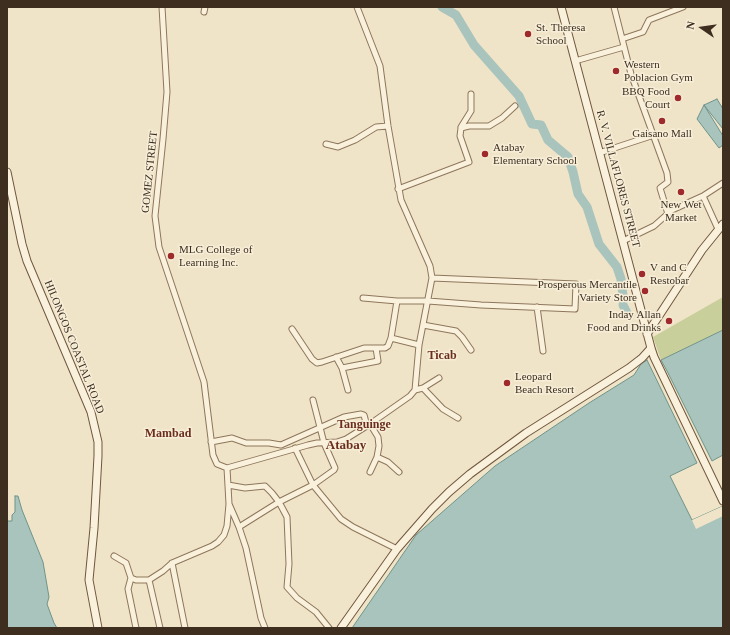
<!DOCTYPE html>
<html>
<head>
<meta charset="utf-8">
<style>
	body { margin:0 }
	#map { position:relative; width:730px; height:635px; overflow:hidden; background:#f0e4c8; font-family:Georgia,serif }
	canvas { display:block }
	.frame { position:absolute; inset:0; border:8px solid #3d2e20; pointer-events:none }
	.north { position:absolute; left:682px; top:8px; width:40px; height:40px; -webkit-text-stroke:3px #f7eed8; paint-order:stroke; rotate:283deg; font-size:11px; font-weight:700; line-height:16px; text-align:center; color:#3d2e20 }
	.north::after { content:''; display:block; margin:auto; width:14px; height:18px; background:#3d2e20; clip-path:polygon(50% 0,100% 100%,50% 72%,0 100%) }
</style>
</head>
<body>
<div id="map">
<canvas width="730" height="635"></canvas>
<div class="frame"></div>
<div class="north">N</div>
</div>
<script>
const ctx = document.querySelector('canvas').getContext('2d');
ctx.lineJoin = 'round';
function paint(path, color) { ctx.fillStyle = color; ctx.fill(path, 'evenodd'); }
const poly = rows => new Path2D(rows.map(r => 'M' + r).join(''));
function stroke(path, color, width, dash) { ctx.strokeStyle = color; ctx.lineWidth = width; ctx.lineCap = dash ? 'butt' : 'round'; ctx.setLineDash(dash || []); ctx.stroke(path); }
function drawText(font, color, halo, rows, align = 'center') {
  ctx.font = font + ' Georgia,serif'; ctx.lineWidth = 3; ctx.setLineDash([]); ctx.textBaseline = 'middle'; ctx.strokeStyle = halo; ctx.fillStyle = color; for (const [text, x, y, turn = 0] of rows) {
    ctx.save(); ctx.translate(x, y); ctx.rotate((+turn || 0) * Math.PI / 180); ctx.textAlign = isNaN(turn) ? turn : align; if (halo) ctx.strokeText(text, 0, 0); ctx.fillText(text, 0, 0); ctx.restore();
  }
}
paint(poly([
	[723,297,723,330,661,360,653,337]
]), '#c9cf9b');
const water = poly([
	[717,99,723,109,723,129,704,105,717,99],
	[704,105,723,136,723,145,719,148,697,119,704,105],
	[723,330,723,455,712,461,667,371,661,360,723,330],
	[647,360,697,463,670,476,692,520,723,506,723,628,352,628,416,535,495,466,589,403,634,375,641,364,647,360],
	[15,496,18,496,22,510,43,562,49,597,47,604,54,623,57,628,7,628,7,521,12,521,12,515,15,512,15,496]
]);
paint(water, '#a9c4bc');
stroke(water, '#6f938a', 1);
paint(poly([
	[723,506,723,516,696,529,692,520]
]), '#f0e4c8');
stroke(poly([
	[442,7,456,15,474,45,519,96,532,124,541,125,548,140,568,157,573,172,578,194,587,207,599,244,617,267,621,279,623,296],
	[623,305,628,315]
]), '#a9c4bc', 9);
const street = poly([
	[162,7,167,92,163,139,155,216,159,247,204,382,213,455,217,464,227,468],
	[614,7,631,74,667,173,668,182,660,188,668,214],
	[204,12,205,7],
	[622,39,643,32,649,20,683,7],
	[575,61,624,47],
	[461,127,471,111,471,94],
	[326,144,338,147,355,140,376,127,388,126],
	[599,153,654,135],
	[398,189,469,162,460,136,461,128,469,126,489,126,502,118,515,106],
	[703,196,718,229],
	[623,241,654,226,672,210,703,196,723,183],
	[363,298,397,301,428,301,481,305,575,309,576,284,432,278],
	[537,307,543,351],
	[423,325,456,331,462,337,471,350],
	[292,329,312,359,317,363,322,362,364,348,385,348,388,346,391,338,397,301],
	[391,338,419,345],
	[336,357,342,368,378,361,376,348],
	[342,368,348,390],
	[423,388,439,378],
	[415,390,423,388,443,409,458,418],
	[313,400,324,443,335,468,334,470,313,485,341,519,353,527,397,549],
	[211,442,232,438,246,443,269,443,281,445,344,417,361,414,364,415,367,426],
	[377,457,388,462,399,472],
	[227,468,308,445,317,443,337,442,346,439,370,424,410,396,415,390,419,345,432,278,430,266,401,200,388,126,380,66,357,7],
	[227,468,229,504,239,527,246,548,261,618,265,628],
	[370,472,377,457,379,446,378,437,370,424],
	[228,485,245,488,265,486,272,493,279,502,287,517,289,564,287,587,297,598,316,612,329,628],
	[239,527,279,502,313,485,295,448],
	[114,556,126,563,131,578,136,580,149,580,163,571,172,563,212,546,218,542,224,535,227,526,229,504],
	[172,563,185,628],
	[131,578,128,589,136,628],
	[149,580,160,628]
]);
const secondary = poly([
	[561,7,651,348,654,357,723,501],
	[7,172,22,244,27,261,91,412,98,442,98,456,94,528,89,580,98,628],
	[647,334,702,250,723,224],
	[341,628,397,549,432,509,449,492,470,474,526,433,629,368,642,358,651,348]
]);
stroke(street, '#8d765c', 7);
stroke(secondary, '#6f573f', 9);
stroke(street, '#faf1dc', 5);
stroke(secondary, '#faf1dc', 7);
for (const [x, y, r, color] of [
	[528,34,4,"#9e2a2b"],
	[616,71,4,"#9e2a2b"],
	[678,98,4,"#9e2a2b"],
	[662,121,4,"#9e2a2b"],
	[485,154,4,"#9e2a2b"],
	[681,192,4,"#9e2a2b"],
	[171,256,4,"#9e2a2b"],
	[642,274,4,"#9e2a2b"],
	[645,291,4,"#9e2a2b"],
	[669,321,4,"#9e2a2b"],
	[507,383,4,"#9e2a2b"]
]) { const dot = new Path2D(); dot.arc(x, y, r, 0, 2 * Math.PI); ctx.fillStyle = color; ctx.fill(dot); stroke(dot, '#f7eed8', 1.5); }
drawText('11px', '#3d2e20', '#f7eed8', [
	["St. Theresa",536,28],
	["School",536,41],
	["Western",624,65],
	["Poblacion Gym",624,78],
	["BBQ Food",670,92,"right"],
	["Court",670,105,"right"],
	["Gaisano Mall",662,134,"center"],
	["Atabay",493,148],
	["Elementary School",493,161],
	["New Wet",681,205,"center"],
	["Market",681,218,"center"],
	["MLG College of",179,250],
	["Learning Inc.",179,263],
	["V and C",650,268],
	["Restobar",650,281],
	["Prosperous Mercantile",637,285,"right"],
	["Variety Store",637,298,"right"],
	["Inday Allan",661,315,"right"],
	["Food and Drinks",661,328,"right"],
	["Leopard",515,377],
	["Beach Resort",515,390]
], 'left');
drawText('11px', '#3d2e20', '#f7eed8', [
	["GOMEZ STREET",150,172,-84],
	["R. V. VILLAFLORES STREET",618,179,75],
	["HILONGOS COASTAL ROAD",74,347,68]
]);
drawText('bold 12px', '#6b2e1e', '#f7eed8', [
	["Ticab",442,356],
	["Tanguinge",364,425],
	["Mambad",168,434]
]);
drawText('bold 13px', '#6b2e1e', '#f7eed8', [
	["Atabay",346,446]
]);
</script>
</body>
</html>
